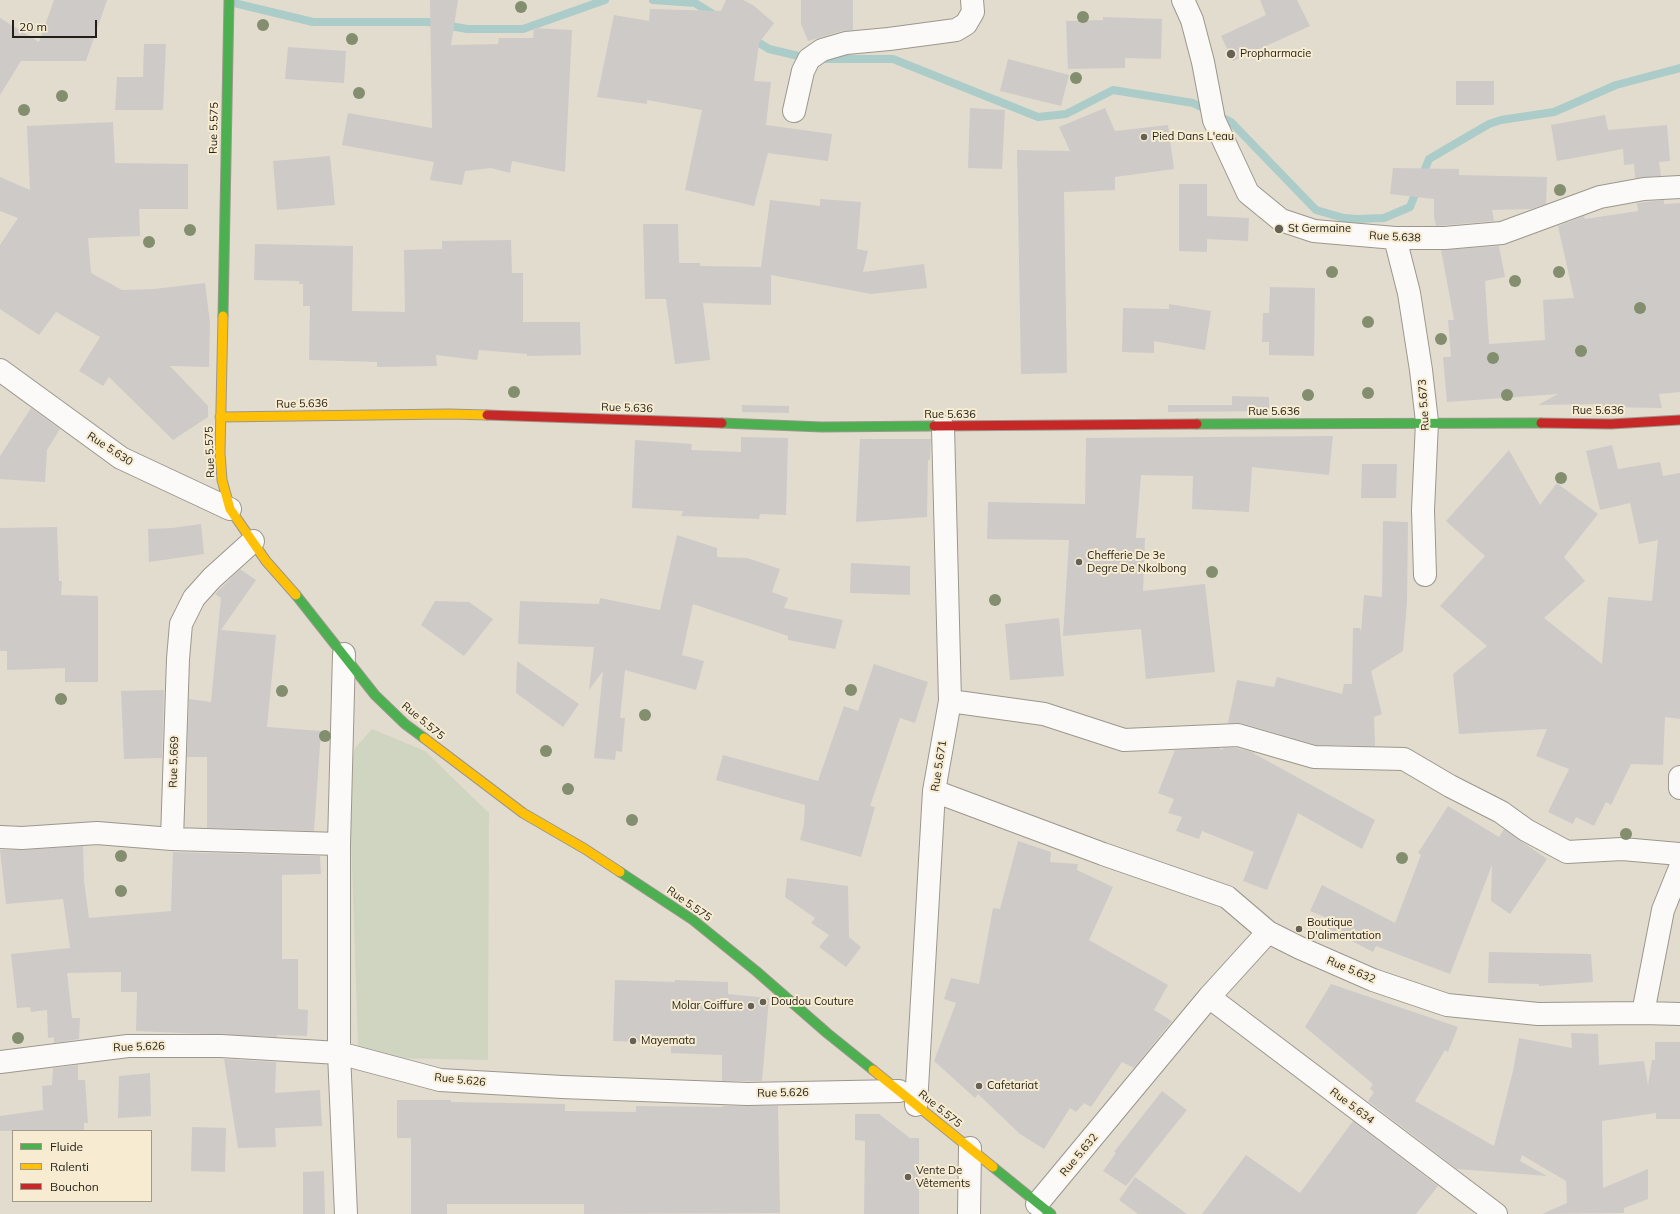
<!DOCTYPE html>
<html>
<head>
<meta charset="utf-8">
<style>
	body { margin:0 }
	#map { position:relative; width:1680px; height:1214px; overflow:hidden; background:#e2dcce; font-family:Mulish,sans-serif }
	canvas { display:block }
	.legend { position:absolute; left:12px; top:1130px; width:140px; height:72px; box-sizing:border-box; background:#f7ecd2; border:1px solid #a29a87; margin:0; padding:5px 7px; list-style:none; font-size:12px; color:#231f16 }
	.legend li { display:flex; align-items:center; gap:8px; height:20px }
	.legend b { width:20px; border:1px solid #a29a87 }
	.scale { position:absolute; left:12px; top:20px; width:85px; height:18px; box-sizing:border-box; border:2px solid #231f16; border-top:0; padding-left:5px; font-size:12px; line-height:14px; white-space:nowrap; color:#231f16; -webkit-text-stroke:3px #f7ecd2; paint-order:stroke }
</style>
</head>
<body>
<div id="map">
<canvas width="1680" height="1214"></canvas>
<ul class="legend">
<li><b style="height:5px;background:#4caf50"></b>Fluide</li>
<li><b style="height:5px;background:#ffc107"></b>Ralenti</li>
<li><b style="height:5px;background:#c62828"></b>Bouchon</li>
</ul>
<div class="scale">20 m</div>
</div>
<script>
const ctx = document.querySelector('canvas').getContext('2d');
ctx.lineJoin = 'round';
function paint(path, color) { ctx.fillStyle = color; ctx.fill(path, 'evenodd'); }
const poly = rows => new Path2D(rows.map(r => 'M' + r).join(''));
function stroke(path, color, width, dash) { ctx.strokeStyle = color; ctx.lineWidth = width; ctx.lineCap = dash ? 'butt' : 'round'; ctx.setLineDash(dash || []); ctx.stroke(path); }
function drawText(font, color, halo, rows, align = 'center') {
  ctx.font = font + ' Mulish,sans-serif'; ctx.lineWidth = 4; ctx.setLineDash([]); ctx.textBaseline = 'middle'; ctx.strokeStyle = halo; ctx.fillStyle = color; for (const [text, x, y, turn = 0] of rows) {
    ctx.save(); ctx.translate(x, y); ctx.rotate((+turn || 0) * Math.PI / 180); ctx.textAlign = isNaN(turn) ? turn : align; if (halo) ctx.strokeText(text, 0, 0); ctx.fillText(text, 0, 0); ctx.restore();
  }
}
paint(poly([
	[372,729,425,751,489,813,488,1060,388,1058,358,1047,349,775,355,748]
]), '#d0d5c2');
stroke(poly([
	[653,0,695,3,716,16],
	[230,2,313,22,428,22,467,29,523,29,605,0],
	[751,38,769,49,807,58],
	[821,59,893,59,1038,117,1066,114,1113,90,1193,103,1231,122,1316,210,1344,218,1357,219,1384,218,1410,207,1429,159,1489,124,1501,120,1554,112,1616,85,1680,68]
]), '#abccc8', 8);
paint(poly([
	[54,0,107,0,86,61,21,61,0,95,0,18,39,42],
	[430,0,458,0,451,45,498,44,499,38,533,38,534,28,572,30,565,172,512,161,510,173,491,168,465,171,462,185,430,180,434,162,342,145,348,113,432,128],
	[726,0,743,0,753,5,774,23,759,43,754,81,771,82,766,125,832,134,828,161,768,153,754,206,685,190,702,110,647,100,647,104,597,97,614,15,649,21,650,9,721,11],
	[801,0,853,0,853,30,842,31,808,41,801,24],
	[1260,0,1297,0,1310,26,1233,61,1221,36,1266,15],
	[1103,17,1162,19,1161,59,1125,58,1125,68,1068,69,1066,21,1103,20],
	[144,44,166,44,163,110,115,110,117,77,143,77],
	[288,47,346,51,344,83,285,79],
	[1008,59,1069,75,1061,106,1000,91],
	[1456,81,1494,81,1494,105,1456,105],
	[970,108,1005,110,1002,169,968,168],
	[1105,108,1115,131,1168,125,1174,169,1115,177,1115,190,1064,192,1067,373,1021,374,1017,150,1070,151,1059,127],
	[1605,115,1608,130,1667,125,1670,161,1659,162,1661,176,1635,178,1634,164,1624,165,1623,149,1557,161,1551,125],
	[113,122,115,163,188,164,188,209,139,209,140,236,88,238,91,273,122,290,154,289,205,283,210,323,209,367,170,366,208,406,208,417,173,440,109,377,103,386,79,371,100,337,56,312,39,335,0,309,0,245,18,218,0,211,0,177,30,190,27,126],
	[330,156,335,205,277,210,273,161],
	[1393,168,1459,169,1459,175,1547,177,1546,204,1531,209,1492,210,1494,221,1436,226,1434,216,1434,199,1390,194],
	[1179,184,1207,184,1207,216,1249,218,1248,241,1207,239,1207,252,1179,251],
	[820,199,861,202,857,249,868,251,863,272,924,264,927,288,871,294,771,275,771,305,703,303,710,360,675,364,666,299,645,299,643,224,678,224,679,263,700,263,700,266,761,267,770,200,820,206],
	[1664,200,1664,204,1680,203,1680,392,1659,394,1662,408,1602,407,1602,404,1538,405,1558,394,1447,402,1443,357,1451,357,1448,320,1454,320,1441,250,1499,246,1505,277,1485,281,1489,344,1545,340,1543,300,1574,298,1558,226,1584,216,1585,219,1638,211,1637,203],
	[511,240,512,273,523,273,523,322,580,322,581,355,527,356,527,354,479,350,477,360,436,355,437,366,377,367,377,362,309,360,310,306,303,306,303,284,299,284,299,281,254,280,255,244,353,246,352,311,405,312,404,250,442,249,442,241],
	[1270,287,1315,288,1314,356,1269,355,1269,342,1262,342,1263,313,1269,313],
	[1169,304,1211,311,1205,350,1154,341,1154,353,1122,352,1123,308,1169,309],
	[1232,396,1269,397,1269,411,1273,411,1168,412,1168,405,1232,405],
	[742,405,789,406,789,413,742,412],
	[31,408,60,429,47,450,45,482,0,479,0,456],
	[1333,436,1329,475,1252,467,1249,512,1192,509,1193,476,1141,475,1136,538,1145,538,1143,591,1205,584,1215,672,1146,679,1141,629,1063,636,1069,540,987,539,988,502,1085,504,1086,438],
	[741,437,788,438,786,515,760,514,759,519,681,516,683,511,632,508,635,440,692,444,691,450,741,452],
	[860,439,931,439,930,460,928,460,927,517,856,522],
	[1612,445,1618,469,1660,462,1663,476,1680,473,1680,719,1665,717,1663,765,1631,764,1611,805,1606,802,1594,826,1576,817,1573,824,1548,812,1569,769,1536,756,1547,729,1459,734,1453,674,1487,646,1440,606,1485,556,1446,521,1509,450,1540,505,1557,483,1598,514,1564,557,1585,581,1544,618,1602,664,1608,597,1652,601,1658,540,1639,544,1630,503,1600,510,1586,451],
	[1362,464,1397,464,1396,498,1361,498],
	[1383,521,1408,522,1407,602,1403,651,1371,671,1382,714,1374,717,1375,746,1316,745,1241,723,1228,723,1237,680,1274,687,1277,677,1342,694,1344,684,1352,684,1353,628,1360,628,1361,632,1364,595,1382,597],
	[201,524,204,554,149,562,148,529,172,528],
	[57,527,59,581,62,581,61,595,98,596,98,682,65,682,65,668,7,670,7,651,0,651,0,528],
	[677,535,717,548,717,557,747,558,780,569,772,592,788,598,784,608,843,620,835,649,788,640,788,636,693,604,682,655,704,661,696,690,625,670,620,718,625,718,622,752,616,751,615,760,594,758,603,671,589,690,594,647,518,644,520,601,599,604,600,598,660,610],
	[851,563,910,566,910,595,850,593],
	[240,569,256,580,221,630,276,635,267,727,321,731,314,831,207,828,207,757,187,757,189,699,211,702,221,598,215,594],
	[435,601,469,602,493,619,464,656,421,625],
	[1059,618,1064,676,1010,680,1005,624],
	[517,661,579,704,563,727,516,693],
	[874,664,928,682,915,723,900,718,870,806,875,807,861,857,800,840,804,824,805,805,716,780,723,755,818,781,844,706,858,711],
	[164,690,162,758,124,759,121,691],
	[1218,748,1223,750,1223,748,1236,748,1256,753,1253,753,1375,820,1362,849,1298,813,1267,890,1243,881,1254,852,1202,831,1199,839,1176,831,1182,817,1168,813,1174,799,1158,793,1175,750],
	[1448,806,1499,837,1504,829,1547,859,1510,914,1491,901,1492,865,1450,974,1376,946,1373,952,1323,926,1327,918,1310,911,1322,885,1395,923,1421,855,1418,853],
	[1018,841,1051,852,1050,862,1078,864,1077,870,1113,887,1089,940,1168,985,1154,1010,1172,1021,1134,1068,1122,1062,1091,1107,1084,1103,1076,1112,1070,1108,1044,1149,1020,1134,978,1094,975,1098,934,1061,956,1003,944,999,951,978,979,984,993,908,1000,909],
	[83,846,84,881,89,918,171,911,173,852,320,856,321,874,282,875,282,959,298,959,298,1009,308,1010,307,1036,277,1035,277,1037,136,1031,137,992,121,992,121,972,67,973,72,1018,80,1018,79,1039,54,1043,54,1037,48,1038,47,1010,31,1012,30,1007,17,1008,11,954,70,948,63,899,6,904,0,850,23,850],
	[787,878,848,886,849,937,861,947,846,967,819,947,829,935,811,923,815,918,785,897],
	[1489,952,1591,954,1593,982,1539,986,1539,984,1488,983],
	[615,980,675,982,675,980,728,982,728,994,768,998,769,999,762,1081,722,1081,722,1055,671,1053,671,1043,613,1041],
	[1331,984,1458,1027,1448,1052,1445,1050,1415,1101,1494,1146,1513,1071,1519,1038,1572,1048,1571,1033,1598,1034,1599,1065,1644,1061,1648,1085,1652,1060,1655,1060,1655,1042,1680,1042,1680,1119,1656,1119,1656,1113,1602,1121,1603,1188,1648,1169,1648,1199,1624,1208,1624,1213,1542,1214,1567,1203,1566,1181,1522,1155,1520,1161,1547,1176,1457,1169,1368,1101,1374,1092,1370,1089,1373,1084,1305,1027],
	[224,1059,276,1062,275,1093,320,1090,322,1126,275,1128,276,1147,238,1148],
	[78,1065,78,1080,85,1080,88,1123,84,1123,84,1131,0,1131,0,1116,43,1110,42,1086,52,1085,53,1068],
	[150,1073,151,1116,118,1118,119,1076],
	[1162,1091,1187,1110,1126,1186,1103,1171,1116,1153,1114,1152],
	[397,1100,451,1100,451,1102,565,1104,565,1111,636,1112,636,1106,723,1107,723,1106,778,1106,780,1213,584,1214,584,1204,447,1204,447,1214,411,1214,411,1138,397,1138],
	[855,1114,879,1114,910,1138,919,1138,919,1214,864,1214,865,1141,855,1140],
	[1353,1121,1438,1186,1416,1214,1202,1214,1246,1155,1300,1193],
	[192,1127,226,1128,225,1172,191,1171],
	[324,1171,325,1214,303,1214,303,1172],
	[1135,1177,1187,1214,1138,1214,1119,1200]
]), '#cecac8');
const street = poly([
	[1183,0,1192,20,1203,62,1214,120,1248,193,1281,220,1314,231,1395,238,1445,238,1502,233,1600,197,1644,189,1680,187],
	[794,111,803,71,809,59,822,50,846,43,889,39,956,30,966,24,973,12,972,0],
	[1395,238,1409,293,1421,370,1427,422,1423,510,1425,575],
	[0,370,121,458,230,509],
	[344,654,339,844,339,1053,346,1214],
	[950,701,1044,714,1124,740,1238,735,1314,757,1404,759,1450,786,1501,812,1526,830,1567,852,1622,849,1680,854],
	[1680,777,1680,788],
	[934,791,1103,854,1227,897,1268,932],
	[0,837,22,838,97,833,172,839,178,659,181,624,194,598,212,578,253,541],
	[172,839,339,844],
	[1209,997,1496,1214],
	[1643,1013,1680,1014],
	[0,1062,128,1046,221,1046,339,1053,440,1080,562,1087,747,1094,899,1091],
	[916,1105,934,791,950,701,943,427],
	[1037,1204,1209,997,1268,932,1300,948,1373,980,1447,1005,1538,1014,1643,1013,1663,910,1680,868],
	[969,1214,970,1148]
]);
const fast = poly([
	[223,316,229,0],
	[722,423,822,427,934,426],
	[1197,424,1541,423],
	[296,595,375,695,405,724,424,738],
	[620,872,693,920,756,971,827,1033,873,1070],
	[993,1167,1051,1214]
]);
const slow = poly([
	[223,316,220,453,222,480,230,509,266,561,296,595],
	[220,417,449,414,487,415],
	[424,738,523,813,585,849,620,872],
	[873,1070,993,1167]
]);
const jam = poly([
	[487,415,722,423],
	[1541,423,1611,424,1680,420],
	[934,426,1197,424]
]);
stroke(street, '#9c978d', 24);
stroke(fast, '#9c978d', 11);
stroke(slow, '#9c978d', 11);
stroke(jam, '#9c978d', 11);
stroke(street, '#fbfaf8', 22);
stroke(fast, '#4caf50', 9);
stroke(slow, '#ffc107', 9);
stroke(jam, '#c62828', 9);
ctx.fillStyle = '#828e6d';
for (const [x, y] of [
	[521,7],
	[1083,17],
	[263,25],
	[352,39],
	[1076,78],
	[359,93],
	[62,96],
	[24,110],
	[1560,190],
	[190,230],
	[149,242],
	[1332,272],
	[1559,272],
	[1515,281],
	[1640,308],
	[1368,322],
	[1441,339],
	[1581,351],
	[1493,358],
	[514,392],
	[1368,393],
	[1308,395],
	[1507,395],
	[1561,478],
	[1212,572],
	[995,600],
	[851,690],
	[282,691],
	[61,699],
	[645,715],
	[325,736],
	[546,751],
	[568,789],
	[632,820],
	[1626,834],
	[121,856],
	[1402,858],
	[121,891],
	[18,1038]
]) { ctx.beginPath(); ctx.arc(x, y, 6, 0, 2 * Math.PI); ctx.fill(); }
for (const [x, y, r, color] of [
	[1231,54,5,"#666156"],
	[1144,137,4,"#666156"],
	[1279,229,5,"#666156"],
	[1079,562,4,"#666156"],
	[1299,929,4,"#666156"],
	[763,1002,4,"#666156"],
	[751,1006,4,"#666156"],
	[633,1041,4,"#666156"],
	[979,1086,4,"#666156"],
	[908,1177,4,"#666156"]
]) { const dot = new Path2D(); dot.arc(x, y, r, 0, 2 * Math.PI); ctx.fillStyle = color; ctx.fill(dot); stroke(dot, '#f7ecd2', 1.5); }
drawText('11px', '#231f16', '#f7ecd2', [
	["Propharmacie",1240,54],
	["Pied Dans L'eau",1152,137],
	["St Germaine",1288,229],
	["Chefferie De 3e",1087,556],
	["Degre De Nkolbong",1087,569],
	["Boutique",1307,923],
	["D'alimentation",1307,936],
	["Doudou Couture",771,1002],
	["Molar Coiffure",743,1006,"right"],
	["Mayemata",641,1041],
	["Cafetariat",987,1086],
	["Vente De",916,1171],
	["Vêtements",916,1184]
], 'left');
drawText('11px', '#231f16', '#f7ecd2', [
	["Rue 5.575",214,128,-89],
	["Rue 5.638",1395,237,3],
	["Rue 5.636",302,404,-1],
	["Rue 5.673",1424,405,-94],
	["Rue 5.636",627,408,2],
	["Rue 5.636",1598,411],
	["Rue 5.636",1274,412],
	["Rue 5.636",950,415],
	["Rue 5.630",110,449,33],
	["Rue 5.575",210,452,-92],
	["Rue 5.575",423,721,40],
	["Rue 5.669",174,762,-88],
	["Rue 5.671",939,766,-81],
	["Rue 5.575",689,904,35],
	["Rue 5.632",1351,970,23],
	["Rue 5.626",139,1047,-2],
	["Rue 5.626",460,1080,6],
	["Rue 5.626",783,1093,-1],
	["Rue 5.634",1352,1106,37],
	["Rue 5.575",940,1109,39],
	["Rue 5.632",1079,1155,-50]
]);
</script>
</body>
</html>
